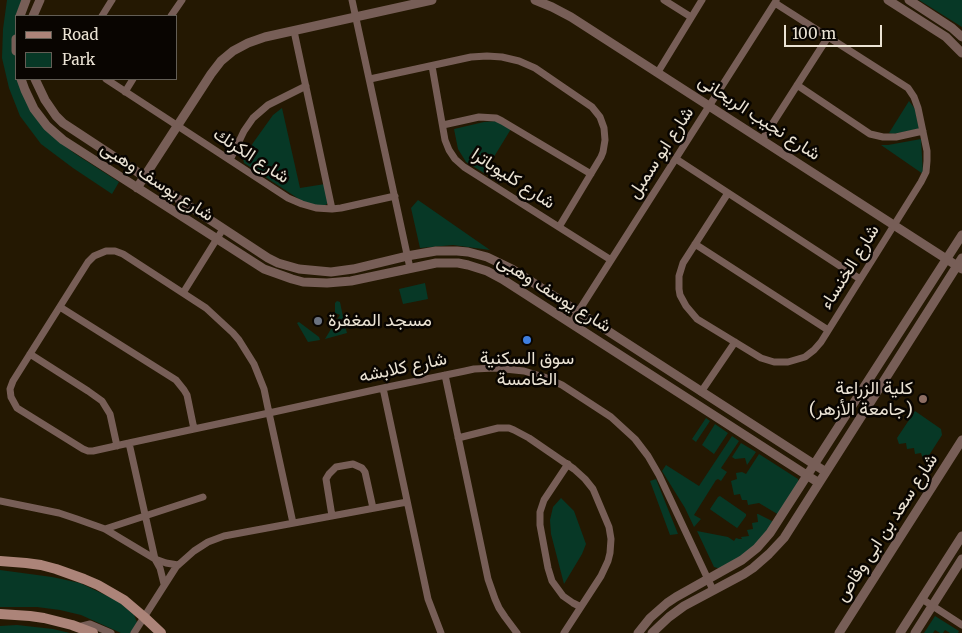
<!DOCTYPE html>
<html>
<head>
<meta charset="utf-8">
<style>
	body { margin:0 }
	#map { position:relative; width:962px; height:633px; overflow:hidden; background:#241802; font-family:Merriweather,serif }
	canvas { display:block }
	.legend { position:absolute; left:15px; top:15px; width:162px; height:65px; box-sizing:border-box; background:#090501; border:1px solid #635e55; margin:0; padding:6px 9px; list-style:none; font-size:15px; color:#ebe3d4 }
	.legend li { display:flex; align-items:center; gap:10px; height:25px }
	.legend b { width:25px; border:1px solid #635e55 }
	.scale { position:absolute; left:784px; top:25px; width:98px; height:22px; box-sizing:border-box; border:2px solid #ebe3d4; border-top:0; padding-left:6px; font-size:15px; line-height:18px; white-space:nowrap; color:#ebe3d4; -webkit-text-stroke:4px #090501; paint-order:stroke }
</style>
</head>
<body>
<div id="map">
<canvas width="962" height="633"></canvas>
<ul class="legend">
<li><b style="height:6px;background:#ac8479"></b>Road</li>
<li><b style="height:14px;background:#073826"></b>Park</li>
</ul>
<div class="scale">100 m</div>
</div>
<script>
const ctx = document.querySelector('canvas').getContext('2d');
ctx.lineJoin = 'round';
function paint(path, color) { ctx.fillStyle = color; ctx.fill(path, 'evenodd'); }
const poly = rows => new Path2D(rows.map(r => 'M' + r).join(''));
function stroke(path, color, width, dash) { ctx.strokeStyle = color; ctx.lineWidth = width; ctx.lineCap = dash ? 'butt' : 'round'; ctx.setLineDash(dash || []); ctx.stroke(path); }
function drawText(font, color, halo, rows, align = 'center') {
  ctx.font = font + ' Merriweather,Vazirmatn,serif'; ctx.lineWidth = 5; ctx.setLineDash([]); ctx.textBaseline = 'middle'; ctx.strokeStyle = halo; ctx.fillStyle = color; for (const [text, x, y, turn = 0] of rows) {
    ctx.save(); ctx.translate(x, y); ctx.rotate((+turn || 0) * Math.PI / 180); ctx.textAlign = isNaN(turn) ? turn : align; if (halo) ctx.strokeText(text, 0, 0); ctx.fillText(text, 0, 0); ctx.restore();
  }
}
paint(poly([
	[7,0,27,0,16,16,16,79,21,79,27,98,58,140,74,153,119,182,112,194,73,168,41,144,20,116,9,88,2,58,3,29],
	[919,0,962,0,962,27],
	[909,101,915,109,919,129,893,134,889,133],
	[282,108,300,188,325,184,328,203,323,207,305,203,244,163,243,159,253,143,273,115],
	[497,121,511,129,484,173,466,162,458,149,454,129,484,122],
	[921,139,923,174,881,145,888,145],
	[418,200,490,250,453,245,420,248,411,208],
	[425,283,428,299,403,304,399,289],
	[337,301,340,302,344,322,334,324,340,315,335,313,335,303],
	[299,322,319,337,320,340,308,342,297,323],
	[345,326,347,333,325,339,331,329],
	[915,411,941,429,942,435,926,460,923,459,921,453,915,454,914,448,907,449,906,443,899,444,897,438],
	[706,418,710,421,696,442,692,439],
	[715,424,728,433,714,454,702,445],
	[732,436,739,441,721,468,727,472,721,481,718,479,716,480,694,515,701,519,694,527,685,508,662,471,666,465,699,486],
	[741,443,756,452,747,465,745,458,735,459,732,457],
	[759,454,798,479,799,485,779,515,759,503,748,505,747,500,742,500,740,494,734,495,731,481,737,479,736,473,742,472,746,474],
	[656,479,678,534,670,535,650,481],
	[720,496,746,514,746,516,738,527,737,528,711,510,710,509,718,497],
	[561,498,574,511,586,544,582,554,564,584,551,534,550,520,553,507],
	[757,514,758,514,774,522,753,548,721,569,714,567,697,531,728,537,734,541,736,538,739,539,742,539,741,537,749,536,747,530,753,529,752,523,758,522],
	[0,570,52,577,80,583,118,601,134,615,137,622,135,627,132,633,121,633,81,615,60,610,37,607,0,607],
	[935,616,959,631,958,633,950,633,945,630,943,633,940,633,935,630,933,633,924,633],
	[17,625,53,629,70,633,0,633,0,626]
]), '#073826');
stroke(poly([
	[352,0,410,268],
	[664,0,691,17],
	[102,16,112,0],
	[171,16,182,0],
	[294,31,332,209],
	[432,66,445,140,449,150,455,159,464,167,611,260],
	[658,72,702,0],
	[106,79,288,198,302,204,316,208,332,209,341,208,395,196],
	[370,79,471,57,487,56,502,57,519,61,535,68,592,107,600,117,604,128,605,140,603,152,601,157,559,227],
	[797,85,870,134,883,137,896,137,923,131],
	[125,92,133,79],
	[443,125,479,117,496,118,502,121,591,174],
	[762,140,828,37],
	[676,159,860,279],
	[230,160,244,131,253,118,268,105,306,86],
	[728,193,683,263,679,276,679,289,680,295,686,306,697,319,761,358,774,362,788,362,805,357,814,350,821,342,921,182,926,172,927,161,927,151,918,108,914,97,908,88,775,3],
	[695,244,828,330],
	[183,293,223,229],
	[60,307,176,380,184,390,187,395,194,429],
	[571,323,776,1],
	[30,354,88,391,102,401,110,414,117,446],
	[445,375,488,579,495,599,499,608,505,617,517,633],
	[383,388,428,599,441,633],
	[701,392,735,342],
	[458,438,498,428,509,428,514,430,529,438,574,469,585,479,593,489,609,527,611,539,610,553,608,561,601,576,564,633],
	[129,443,155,559,160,568,164,584],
	[568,464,544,500,540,512,540,525,548,568,552,581,563,596,573,603,581,607],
	[0,501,59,513,77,519,105,529,155,559,166,563,178,565],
	[332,516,326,479,329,474,336,467,353,464,362,468,365,472,373,508],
	[293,523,269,413,264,389,254,364,239,340,233,333,206,308,123,254,115,251,106,251,94,256,88,262,13,381,10,389,11,397,17,408,83,449,88,451,93,451,129,443,194,429,269,413,383,388,465,371,474,369,495,368,524,371,544,377,562,385,611,417,635,439,648,456,659,475,713,590],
	[105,529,203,497],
	[922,599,962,625],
	[78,627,90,624,111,633],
	[134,633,176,567,194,551,208,542,224,536,407,502]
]), '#775e57', 7);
stroke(poly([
	[535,0,552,7,571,17,962,269],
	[888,0,946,37,962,53],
	[909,0,952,28,962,37],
	[20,16,26,0],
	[33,16,40,0],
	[16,39,16,51],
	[21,79,25,90,34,109,47,126,63,140,264,269,292,279,303,282,327,283,351,281,436,263,458,263,468,265,487,271,502,279,819,483],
	[35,79,45,100,56,116,63,123,268,258,278,263,299,269,331,272,353,269,407,256,436,251,457,251,468,252,487,257,512,269,826,472],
	[137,188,211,74,221,61,233,51,248,43,265,37,432,0],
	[638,633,650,618,667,603,676,597,742,560,757,548,770,533,962,235],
	[652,633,669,617,684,606,744,574,753,568,769,554,784,538,962,258],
	[839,633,962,440],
	[900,633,962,536],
	[915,633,962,559]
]), '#775e57', 9);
stroke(poly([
	[0,561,26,563,41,565,56,569,84,579,98,585,124,600,144,617,161,633],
	[0,614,30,616,44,618,72,625,93,633]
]), '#ac8479', 10);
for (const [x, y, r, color] of [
	[318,321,5,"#6b7280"],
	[527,340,5,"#3f7fe0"],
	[923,399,5,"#8d6e63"]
]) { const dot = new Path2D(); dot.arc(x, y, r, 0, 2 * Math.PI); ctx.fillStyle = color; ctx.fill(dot); stroke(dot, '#090501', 2); }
drawText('18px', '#ebe3d4', '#090501', [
	["شارع نجيب الريحانى",759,118,33],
	["شارع ابو سمبل",661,153,-57],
	["شارع الكرنك",251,156,33],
	["شارع كليوباترا",513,179,33],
	["شارع يوسف وهبى",157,182,33],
	["شارع الخنساء",850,267,-58],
	["شارع يوسف وهبى",554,294,32],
	["شارع كلابشه",403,368,-12],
	["شارع سعد بن ابى وقاص",887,528,-57]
]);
drawText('18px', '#ebe3d4', '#090501', [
	["مسجد المغفرة",328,321],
	["سوق السكنية",527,359,"center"],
	["الخامسة",527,380,"center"],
	["كلية الزراعة",913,389,"right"],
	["(جامعة الأزهر)",913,410,"right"]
], 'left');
</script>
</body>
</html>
